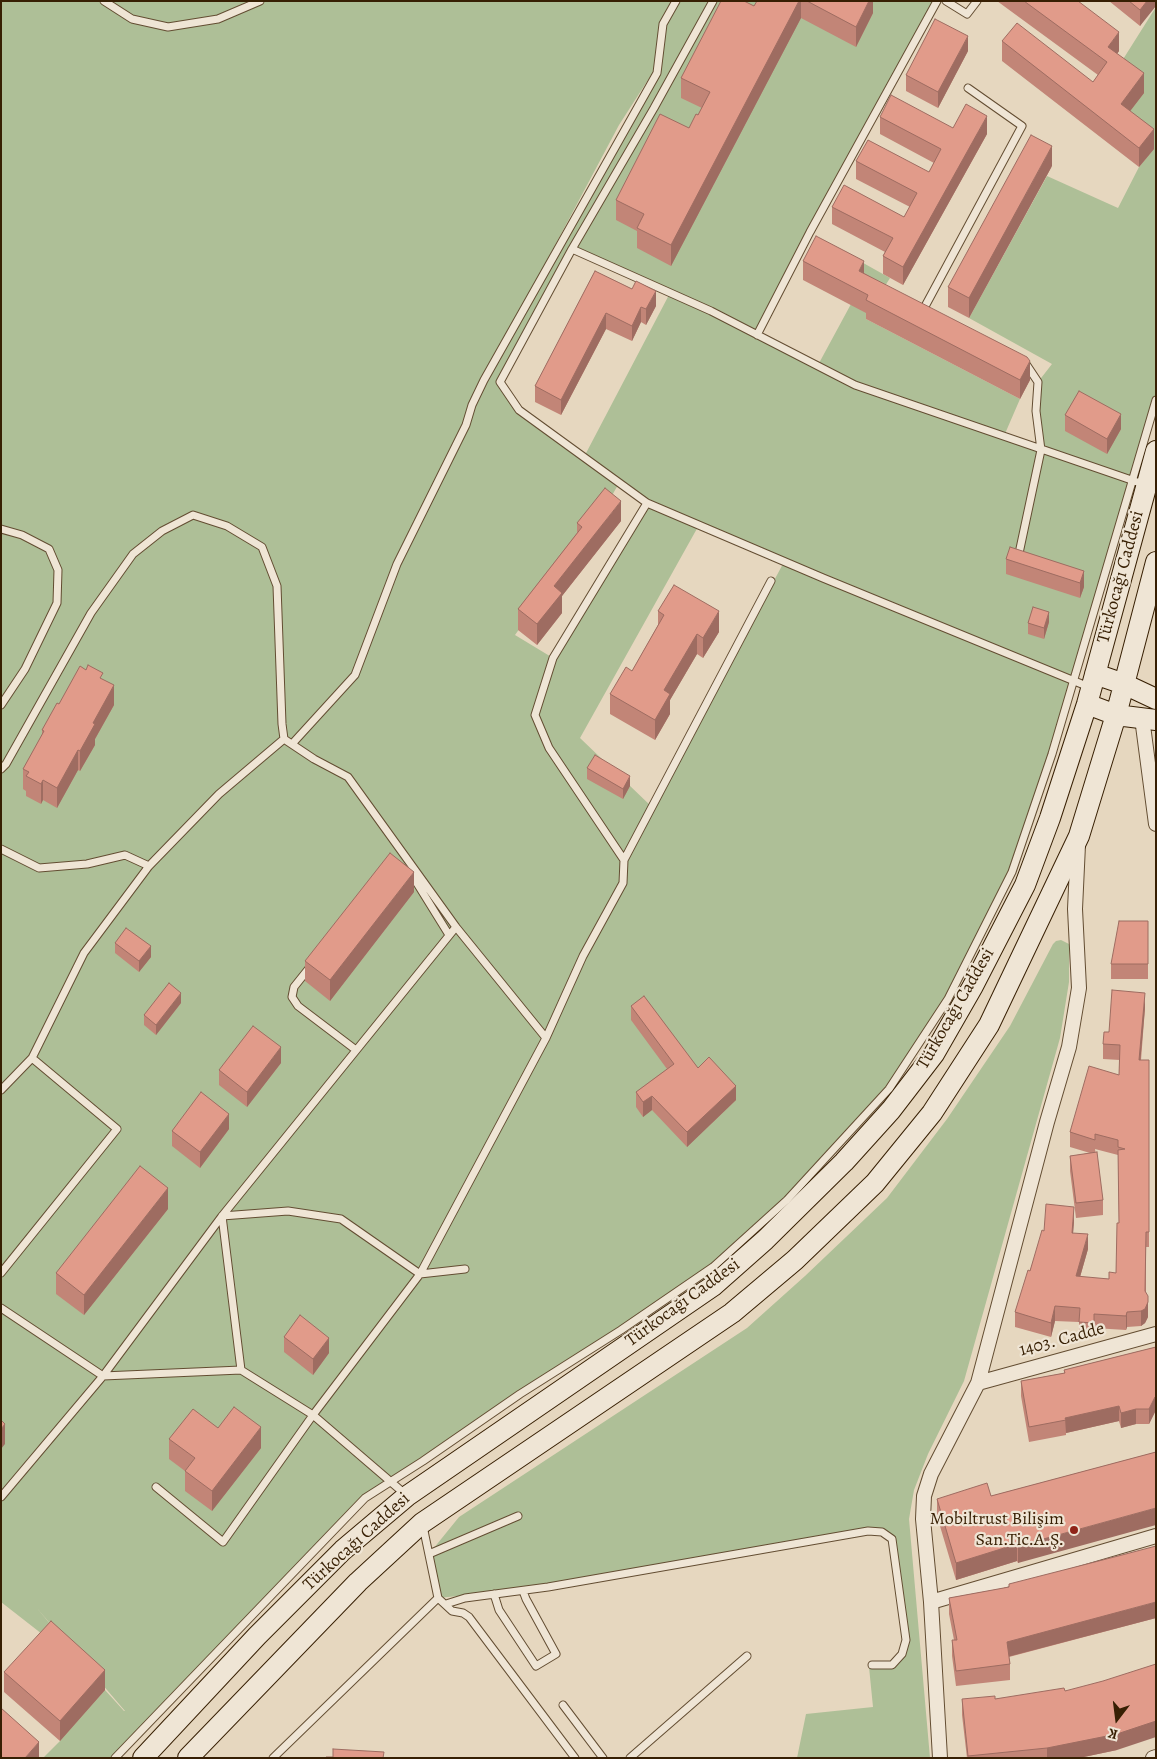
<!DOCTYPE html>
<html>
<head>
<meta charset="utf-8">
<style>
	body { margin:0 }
	#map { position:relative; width:1157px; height:1759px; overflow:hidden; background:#e6d7bf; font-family:Alegreya,serif }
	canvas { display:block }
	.frame { position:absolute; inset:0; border:2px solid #371f03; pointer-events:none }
	.north { position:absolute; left:1092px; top:1694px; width:50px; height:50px; -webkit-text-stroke:4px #efe5d5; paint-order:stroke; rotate:195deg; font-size:14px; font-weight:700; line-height:20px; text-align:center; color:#371f03 }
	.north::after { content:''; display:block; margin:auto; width:18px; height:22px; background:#371f03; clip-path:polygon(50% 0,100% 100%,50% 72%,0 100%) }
</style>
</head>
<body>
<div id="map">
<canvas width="1157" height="1759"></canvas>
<div class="frame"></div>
<div class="north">K</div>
</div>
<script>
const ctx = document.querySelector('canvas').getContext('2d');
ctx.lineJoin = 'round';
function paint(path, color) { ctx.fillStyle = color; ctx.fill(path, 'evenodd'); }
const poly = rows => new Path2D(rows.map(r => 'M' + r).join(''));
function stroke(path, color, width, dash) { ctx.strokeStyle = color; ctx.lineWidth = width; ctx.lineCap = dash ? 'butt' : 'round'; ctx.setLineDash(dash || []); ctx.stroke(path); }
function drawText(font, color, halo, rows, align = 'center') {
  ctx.font = font + ' Alegreya,serif'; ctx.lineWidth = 4.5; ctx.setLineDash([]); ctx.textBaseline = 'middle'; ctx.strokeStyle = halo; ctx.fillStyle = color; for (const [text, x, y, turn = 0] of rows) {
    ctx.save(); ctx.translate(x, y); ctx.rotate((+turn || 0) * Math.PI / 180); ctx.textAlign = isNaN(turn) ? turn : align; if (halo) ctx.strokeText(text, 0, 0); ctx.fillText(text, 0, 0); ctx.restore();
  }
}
paint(poly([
	[1,1,937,1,757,335,818,365,864,280,824,241,890,278,877,299,866,319,1020,399,1004,436,1041,449,1038,382,1052,364,969,318,1047,176,1118,208,1139,167,1153,149,1121,123,1115,72,1156,7,1156,400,1073,680,1012,872,948,999,889,1089,787,1200,713,1267,365,1498,115,1758,43,1758,60,1741,51,1641,1,1602],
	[655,69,655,75,494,360,619,125],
	[572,249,670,293,584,457,519,410,500,382],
	[619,483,646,503,553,658,515,635,605,508],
	[699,525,784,562,652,807,580,738],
	[36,1607,125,1711,124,1711,105,1690],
	[1061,940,1069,944,1069,982,1060,1038,964,1381,928,1454,914,1490,909,1519,930,1758,797,1758,806,1714,873,1707,869,1667,892,1665,906,1640,892,1540,882,1532,548,1587,438,1598,429,1554,459,1517,747,1328,805,1276,887,1198,947,1119,1010,1026,1053,944,1056,941]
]), '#aebf97');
const lane = poly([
	[104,1,132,19,168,27,218,19,260,1],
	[713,1,654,108,572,249,500,382,519,410,647,503,823,578,1089,687],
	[946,1,967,14,977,1],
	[572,249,711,311,855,385,1146,485],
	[922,312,1022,126,968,88],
	[757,335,810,232,937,1],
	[1,529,22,535,49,549,58,570,57,603,25,669,1,705],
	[1018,558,1041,450,1036,411,1038,382,1026,364],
	[292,744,355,675,397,564,466,425,472,405,484,380,657,73,663,24,676,1],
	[1,769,6,764,91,613,133,554,162,531,193,515,227,526,262,547,277,586,282,724,284,739,314,759,348,777,456,927,546,1038],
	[1,849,39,868,87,864,125,855,149,866],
	[624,860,549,748,535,715,553,658,647,503],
	[410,872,449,935],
	[310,967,294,987,292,997,298,1006,356,1050],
	[1,1090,32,1058,84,953,149,866,219,794,284,739],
	[1,1273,117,1129,32,1058],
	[1,1308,103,1376,241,1370,313,1415,405,1494],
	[241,1370,222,1216,288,1211,341,1219,420,1274,465,1269],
	[156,1487,223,1542,313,1415,420,1274,546,1038,583,956,623,883,624,860,771,581],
	[1,1497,103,1376,222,1216,456,927],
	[423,1526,438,1598,452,1611,463,1613,469,1617,575,1758],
	[429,1554,518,1516],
	[494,1594,499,1610,536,1666,556,1654,526,1599,523,1591],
	[446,1604,465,1598,548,1587,868,1531,882,1532,892,1539,906,1640,902,1654,892,1665,872,1665],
	[563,1705,603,1758],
	[115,1758,365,1498,423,1461,520,1394,621,1330,713,1267,787,1200,889,1089,948,999,1012,872,1052,754,1156,400],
	[273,1758,438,1598],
	[630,1758,747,1656]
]);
const street = poly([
	[1142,718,1156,824],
	[978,1383,1156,1334],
	[931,1602,1156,1536],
	[940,1758,931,1602,923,1519,924,1496,931,1474,978,1383,1047,1122,1069,1047,1079,988,1075,909,1078,845],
	[1153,1758,1156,1757]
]);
const secondary = poly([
	[1095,674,1124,684,1156,699],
	[1087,704,1116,715,1156,720],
	[143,1758,257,1636,343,1550,407,1496,713,1286,765,1240,844,1162,891,1110,934,1054,973,986,1025,885,1050,818,1087,704,1156,451],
	[188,1758,358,1582,422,1523,732,1313,795,1260,875,1183,932,1113,989,1025,1079,836,1116,715,1156,562]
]);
stroke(lane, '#634d32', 9);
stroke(street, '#634d32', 16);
stroke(secondary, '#371f03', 22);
stroke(lane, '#efe5d5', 7);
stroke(street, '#efe5d5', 14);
stroke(secondary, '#efe5d5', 20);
paint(poly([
	[757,1,873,1,873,13,856,47,801,18,671,266,637,248,637,231,616,220,616,200,689,128,698,115,702,108,681,98,681,78,754,6],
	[997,1,1078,1,1119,51,1117,54,1144,93,1130,111,1154,149,1139,167,1002,61,1002,41,1093,82,1098,75],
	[1109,1,1156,1,1140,26],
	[968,51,938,108,906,91,906,75],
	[880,117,987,134,903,285,883,274,883,256,885,252,832,224,832,207,904,217,910,207,856,179,856,161,929,172,934,163,880,134],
	[1052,166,969,318,948,307,948,287],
	[803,261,864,273,1030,380,1020,399,866,319,866,313,803,280],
	[595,271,632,289,656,306,646,325,641,322,632,341,606,329,561,415,535,402,535,386],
	[1065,415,1121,429,1107,454,1065,431],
	[621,521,562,596,562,613,537,645,518,630,518,609,577,533,577,523],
	[1006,559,1084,571,1084,587,1080,598,1006,574],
	[658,611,719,632,703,658,697,654,670,700,670,714,655,740,610,714,610,694,632,671,658,625],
	[1049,622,1044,639,1028,634,1028,623],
	[103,679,114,705,95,739,95,745,80,771,78,770,57,808,43,800,41,804,26,796,26,791,23,789,23,769,42,735,42,730,59,704],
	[587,768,630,786,623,799,587,779],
	[414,892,330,1001,305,981,305,961],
	[1148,921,1148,979,1111,979,1111,964],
	[115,943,151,957,139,972,115,953],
	[181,1003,156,1035,144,1025,144,1015],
	[631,1006,698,1068,736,1100,687,1147,652,1110,643,1117,636,1107,636,1092,667,1069,631,1020],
	[1145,1008,1141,1060,1149,1060,1149,1247,1146,1247,1146,1292,1148,1317,1145,1323,1141,1326,1127,1327,1126,1330,1094,1328,1094,1338,1079,1337,1079,1322,1055,1321,1051,1337,1015,1327,1015,1312,1044,1231,1074,1221,1073,1233,1088,1249,1080,1277,1109,1279,1116,1273,1119,1223,1118,1155,1095,1149,1103,1200,1103,1215,1076,1218,1070,1171,1070,1156,1090,1153,1070,1147,1070,1132,1119,1075,1120,1060,1103,1059,1103,1044,1109,1032],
	[281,1063,247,1107,219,1085,219,1070],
	[229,1129,200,1168,172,1146,172,1131],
	[168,1209,84,1315,56,1294,56,1273],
	[284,1337,329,1353,313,1375,284,1352],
	[1156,1347,1156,1412,1155,1412,1149,1424,1136,1424,1121,1428,1119,1421,1066,1433,1066,1435,1029,1442,1021,1396,1021,1381,1064,1373,1064,1370],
	[218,1428,261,1448,212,1511,185,1491,185,1471,169,1459,169,1439],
	[1156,1452,1018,1563,1017,1561,956,1580,937,1516,937,1499,991,1496],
	[1009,1584,1156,1618,1009,1657,1010,1664,1010,1680,956,1686,952,1656,952,1640,954,1640,949,1614,949,1598,1009,1587],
	[4,1672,105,1690,60,1741,4,1692],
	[1065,1691,1117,1750,1079,1758,967,1758,962,1715,962,1699,995,1699]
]), '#c28577');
paint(poly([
	[799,1,801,1,801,18,671,266,671,245],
	[869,1,873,1,873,13,856,47,856,27],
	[1147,1,1156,1,1156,6,1140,26,1140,10],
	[1119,32,1119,51,1108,67,1108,47],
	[968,36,968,51,938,108,938,92],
	[1144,73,1144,93,1121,123,1121,104],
	[987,116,987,134,903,285,903,267],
	[1154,129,1154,149,1139,167,1139,148],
	[1052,146,1052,166,969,318,969,298],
	[864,261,864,280,859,271],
	[656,291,656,306,646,325,646,309],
	[641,307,641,322,632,341,632,326],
	[606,313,606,329,561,415,561,400],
	[1030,361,1030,380,1020,399,1020,380],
	[1121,414,1121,429,1107,454,1107,439],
	[621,501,621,521,562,596,562,613,537,645,537,624,554,586],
	[1084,571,1084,587,1080,598,1080,583],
	[719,611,719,632,703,658,703,638],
	[1049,612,1049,622,1044,639,1044,628],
	[697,634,697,654,670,700,670,714,655,740,655,720,664,690],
	[114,685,114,705,95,739,95,745,80,771,80,751,93,723],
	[78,750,78,770,57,808,57,788],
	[630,776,630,786,623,799,623,789],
	[43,780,43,800,41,804,41,784],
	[414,872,414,892,330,1001,330,980],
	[151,946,151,957,139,972,139,961],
	[181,993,181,1003,156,1035,156,1025],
	[1145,993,1145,1008,1139,1075,1139,1060],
	[281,1047,281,1063,247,1107,247,1092],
	[736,1086,736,1100,687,1147,687,1132],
	[652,1096,652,1110,643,1117,643,1102],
	[229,1114,229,1129,200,1168,200,1152],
	[168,1188,168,1209,84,1315,84,1295],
	[1074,1207,1074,1221,1072,1247,1072,1233],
	[1088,1234,1088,1249,1076,1291,1076,1276],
	[1148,1296,1148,1317,1145,1323,1141,1326,1141,1311],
	[1055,1306,1055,1321,1051,1337,1051,1323],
	[1127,1312,1127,1327,1126,1330,1126,1316],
	[329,1338,329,1353,313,1375,313,1359],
	[1155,1397,1156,1397,1156,1412,1155,1412,1149,1424,1149,1409],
	[1119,1406,1119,1421,1066,1433,1065,1418],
	[1136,1409,1136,1424,1121,1428,1121,1413],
	[5,1424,5,1444,1,1449,1,1429],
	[261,1427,261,1448,212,1511,212,1491],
	[1156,1508,1156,1525,1018,1563,1018,1546],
	[1017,1544,1017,1561,956,1580,956,1563],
	[1156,1602,1156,1618,1007,1657,1007,1642],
	[105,1670,105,1690,60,1741,60,1721],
	[1156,1721,1156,1737,1117,1750,1079,1758,1047,1758,1047,1748],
	[39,1742,39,1758,25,1758]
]), '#9e6c61');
const building = poly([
	[721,1,744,1,754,6,757,1,799,1,671,245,637,228,644,214,616,200,660,114,689,128,696,114,698,115,710,92,681,78,721,1],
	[807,1,869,1,856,27,807,1],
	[1024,1,1078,1,1119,32,1108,47,1144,73,1121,104,1154,129,1139,148,1002,41,1017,23,1093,82,1107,62,1024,1],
	[1129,1,1147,1,1140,10,1129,1],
	[935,19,968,36,938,92,906,75,935,19],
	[891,95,953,128,966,104,987,116,903,267,883,256,893,238,832,207,844,185,904,217,917,193,856,161,868,140,929,172,941,149,880,117,891,95],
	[1031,135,1052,146,969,298,948,287,1031,135],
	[816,236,864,261,859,271,1027,357,1030,361,1020,380,866,300,868,295,803,261,816,236],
	[595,271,632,289,636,281,656,291,646,309,641,307,632,326,606,313,561,400,535,386,595,271],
	[1079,391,1121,414,1107,439,1065,415,1079,391],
	[605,488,621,501,554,586,562,593,537,624,518,609,582,527,577,523,605,488],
	[1010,547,1084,571,1080,583,1006,559,1010,547],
	[674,585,719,611,703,638,697,634,664,690,670,694,655,720,610,694,626,667,632,671,664,615,658,611,674,585],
	[1033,607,1049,612,1044,628,1028,623,1033,607],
	[88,665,103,673,100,678,114,685,93,723,95,724,80,751,78,750,57,788,43,780,41,784,26,776,29,772,23,769,44,731,42,730,57,703,59,704,80,666,86,670,88,665],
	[595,755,630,776,623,789,587,768,595,755],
	[390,853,414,872,330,980,305,961,390,853],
	[1119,921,1148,921,1148,964,1111,964,1119,921],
	[126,928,151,946,139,961,115,943,126,928],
	[169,983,181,993,156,1025,144,1015,169,983],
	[1112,990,1145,993,1139,1060,1149,1060,1149,1232,1146,1232,1145,1291,1148,1296,1148,1302,1145,1309,1141,1311,1127,1312,1126,1316,1094,1314,1094,1323,1079,1322,1080,1308,1055,1306,1051,1323,1015,1312,1028,1270,1030,1271,1042,1230,1044,1231,1046,1204,1074,1207,1072,1233,1088,1234,1076,1276,1109,1279,1109,1272,1116,1273,1117,1223,1119,1223,1118,1150,1125,1149,1118,1147,1118,1140,1095,1134,1095,1140,1070,1132,1089,1066,1119,1075,1120,1045,1103,1044,1104,1032,1109,1032,1112,990],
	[644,996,698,1068,709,1057,736,1086,687,1132,652,1096,643,1102,636,1092,674,1064,631,1006,644,996],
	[253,1026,281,1047,247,1092,219,1070,253,1026],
	[201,1092,229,1114,200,1152,172,1131,201,1092],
	[1097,1152,1103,1200,1076,1203,1070,1156,1097,1152],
	[140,1166,168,1188,84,1295,56,1273,140,1166],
	[300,1315,329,1338,313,1359,284,1337,300,1315],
	[1156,1347,1156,1397,1155,1397,1149,1409,1136,1409,1121,1413,1119,1406,1065,1418,1066,1420,1029,1427,1021,1381,1065,1373,1064,1370,1156,1347],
	[234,1407,261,1427,212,1491,185,1471,195,1458,169,1439,193,1409,218,1428,234,1407],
	[1,1420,5,1424,1,1429,1,1420],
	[1156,1452,1156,1508,1018,1546,1017,1544,956,1563,937,1499,987,1483,991,1496,1156,1452],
	[1156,1546,1156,1602,1007,1642,1010,1664,956,1671,952,1640,957,1640,949,1598,1009,1587,1009,1584,1122,1555,1156,1546],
	[51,1621,105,1670,60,1721,4,1672,51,1621],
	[1156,1664,1156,1721,1117,1734,1047,1748,968,1756,962,1699,995,1696,995,1699,1064,1688,1065,1691,1103,1681,1156,1664],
	[1,1708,39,1742,25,1758,1,1758,1,1708],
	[333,1749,384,1752,383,1758,326,1758,326,1757,333,1757,333,1749]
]);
paint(building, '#e19b8a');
stroke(building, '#9e6c61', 1);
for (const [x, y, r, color] of [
	[1074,1530,5,"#8f2418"]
]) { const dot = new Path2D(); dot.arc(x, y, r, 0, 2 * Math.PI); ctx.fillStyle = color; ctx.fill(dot); stroke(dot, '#efe5d5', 2); }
drawText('18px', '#371f03', '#efe5d5', [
	["Türkocağı Caddesi",1121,577,-75],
	["Türkocağı Caddesi",956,1009,-60],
	["Türkocağı Caddesi",683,1303,-36],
	["1403. Cadde",1062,1340,-15],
	["Türkocağı Caddesi",357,1542,-42]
]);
drawText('18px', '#371f03', '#efe5d5', [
	["Mobiltrust Bilişim",1064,1520],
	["San.Tic.A.Ş.",1064,1541]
], 'right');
</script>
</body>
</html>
